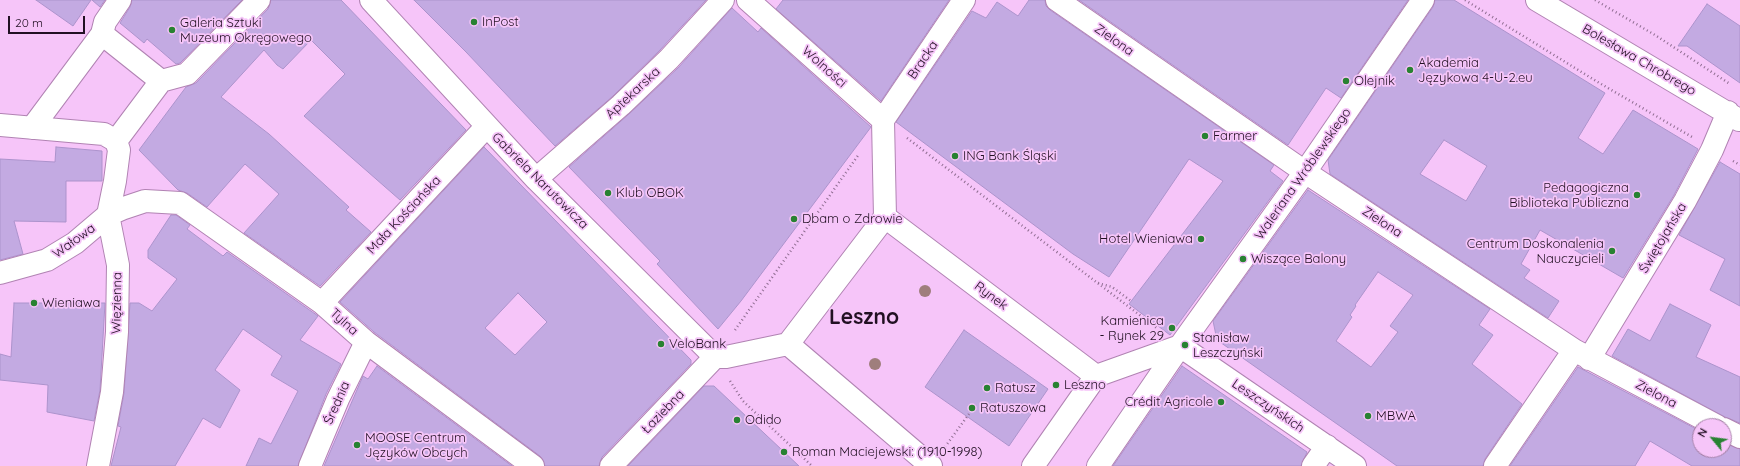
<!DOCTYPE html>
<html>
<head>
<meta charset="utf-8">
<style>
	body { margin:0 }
	#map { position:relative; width:1740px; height:466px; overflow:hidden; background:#f6c5f9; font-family:Quicksand,sans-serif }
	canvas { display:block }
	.north { position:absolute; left:1692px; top:418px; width:40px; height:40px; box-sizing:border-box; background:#f6c5f9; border:1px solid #a17da3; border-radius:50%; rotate:299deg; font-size:11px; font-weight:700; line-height:16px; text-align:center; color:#221023 }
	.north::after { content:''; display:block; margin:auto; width:14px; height:18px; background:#288232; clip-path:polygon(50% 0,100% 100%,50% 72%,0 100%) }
	.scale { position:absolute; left:8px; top:16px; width:77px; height:18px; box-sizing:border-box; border:2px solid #221023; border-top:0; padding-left:5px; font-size:12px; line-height:14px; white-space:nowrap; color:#221023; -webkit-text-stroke:3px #f6c5f9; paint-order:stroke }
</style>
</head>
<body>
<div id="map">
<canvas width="1740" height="466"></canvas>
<div class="north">N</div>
<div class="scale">20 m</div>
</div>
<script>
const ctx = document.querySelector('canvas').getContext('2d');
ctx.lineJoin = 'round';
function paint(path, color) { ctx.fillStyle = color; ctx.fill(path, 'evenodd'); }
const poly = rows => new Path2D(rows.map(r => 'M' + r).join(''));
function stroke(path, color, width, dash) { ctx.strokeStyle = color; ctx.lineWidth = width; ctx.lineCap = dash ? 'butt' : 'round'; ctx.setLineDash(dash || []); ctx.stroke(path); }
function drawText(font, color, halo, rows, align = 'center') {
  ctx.font = font + ' Quicksand,sans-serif'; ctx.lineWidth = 3.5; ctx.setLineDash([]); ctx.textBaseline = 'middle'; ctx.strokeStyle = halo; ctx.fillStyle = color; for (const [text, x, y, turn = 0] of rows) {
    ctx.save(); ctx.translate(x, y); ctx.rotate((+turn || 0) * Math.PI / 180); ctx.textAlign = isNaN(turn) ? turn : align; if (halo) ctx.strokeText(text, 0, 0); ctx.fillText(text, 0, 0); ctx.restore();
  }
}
const building = poly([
	[36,0,91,0,73,26,36,0],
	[92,0,105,0,100,7,92,0],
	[132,0,242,0,180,63,176,64,147,39,144,43,120,23,130,7,132,0],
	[271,0,341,0,466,130,400,200,304,116,345,74,311,40,283,69,277,65,264,50,221,97,269,134,349,207,346,210,371,232,320,286,244,233,279,194,245,164,207,207,187,193,178,190,139,150,186,87,196,83,268,9,271,0],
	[414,0,706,0,660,50,613,96,555,146,466,52,414,0],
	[783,0,949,0,881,101,776,9,783,0],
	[1029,0,1045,0,1046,6,1050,10,1274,165,1270,171,1283,181,1170,335,1129,304,1223,181,1189,159,1109,277,1073,254,896,122,972,11,986,18,997,2,1018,16,1029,0],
	[1079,0,1408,0,1341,98,1326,88,1288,145,1079,0],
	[1435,0,1454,0,1605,93,1578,138,1603,154,1633,110,1698,149,1674,195,1623,278,1540,230,1521,264,1530,270,1524,278,1559,301,1548,318,1330,174,1328,160,1433,7,1435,0],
	[1444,140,1487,166,1466,201,1420,174,1444,140],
	[1707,4,1740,26,1740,83,1687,46,1678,46,1707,4],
	[732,8,758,32,761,28,871,127,741,301,718,329,657,264,660,261,569,167,629,114,678,68,732,8],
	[56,147,102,151,102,181,66,181,66,222,14,221,23,254,0,260,0,159,55,162,56,147],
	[484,147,691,360,691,364,602,457,599,466,545,466,540,456,374,332,340,302,484,147],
	[518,293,547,322,515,355,485,328,518,293],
	[1720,162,1740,174,1740,306,1710,290,1725,259,1679,235,1720,162],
	[1308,190,1490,309,1479,325,1493,335,1472,364,1522,404,1485,459,1483,466,1397,466,1217,340,1213,321,1308,190],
	[1378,272,1413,295,1390,326,1398,332,1371,367,1336,341,1352,317,1350,315,1356,306,1355,305,1378,272],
	[171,215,176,215,190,225,187,229,223,256,227,252,318,316,300,340,341,364,326,394,298,466,246,466,259,438,271,444,298,391,271,375,282,356,243,329,215,370,240,390,220,428,203,418,175,466,111,466,121,427,118,426,124,393,130,303,139,303,152,311,177,279,148,258,148,250,171,215],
	[14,303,105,303,100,390,94,421,47,412,48,385,0,380,0,354,11,357,14,303],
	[1670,304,1711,325,1696,357,1740,377,1740,423,1725,417,1612,356,1628,329,1650,341,1670,304],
	[964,330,1048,389,1009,446,925,387,964,330],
	[377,366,512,466,324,466,363,376,368,379,377,366],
	[1182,366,1307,452,1301,466,1113,466,1182,366],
	[1578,367,1700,431,1700,450,1724,450,1724,443,1740,449,1740,466,1692,466,1650,441,1635,466,1510,466,1578,367],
	[704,386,714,386,799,466,628,466,704,386]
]);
paint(building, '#c3aae2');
stroke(building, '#ac93cc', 1);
const minor = poly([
	[371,0,536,179,715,357],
	[748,0,883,120],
	[1057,0,1305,172,1574,350,1717,426],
	[1537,0,1739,120],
	[102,34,161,81,116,141],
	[161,81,187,74,259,0],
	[883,120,885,217,788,344,931,466],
	[883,120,964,0],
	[0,125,104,134,116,141],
	[32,128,102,34,105,22,120,0],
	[536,179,621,105,669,59,723,0],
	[885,217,1096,376],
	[0,273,47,260,75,243,108,215,124,208,145,201,180,203,322,303,366,342,533,466],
	[322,303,486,127],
	[1180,346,1355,466],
	[715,357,726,357,788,344],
	[1589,359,1685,201,1712,150,1728,112],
	[1724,429,1740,437],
	[98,466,112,392,117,332,118,265,108,215,115,181,119,150,116,141],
	[310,466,338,399,366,342],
	[611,466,715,357],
	[1033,466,1096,376,1180,346],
	[1098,466,1180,346,1305,172,1423,0],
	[1313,466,1327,446],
	[1495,466,1574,350]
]);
stroke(minor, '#b183b3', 24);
stroke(poly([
	[1465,0,1596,81,1692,137],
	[1595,0,1655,35,1730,84],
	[907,138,1158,329],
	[1733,161,1740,165],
	[1098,283,1112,287,1131,301],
	[735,330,859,154],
	[730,381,743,401,812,466],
	[945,447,969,414]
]), '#8f6d91', 2.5, [1, 3]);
stroke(minor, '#fff', 22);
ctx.fillStyle = '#9f7e7c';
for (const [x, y] of [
	[925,291],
	[875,364]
]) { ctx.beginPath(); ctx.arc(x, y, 6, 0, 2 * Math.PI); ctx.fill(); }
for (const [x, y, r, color] of [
	[474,22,4,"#288232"],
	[172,30,4,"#288232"],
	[1410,70,4,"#288232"],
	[1346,81,4,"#288232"],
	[1205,136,4,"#288232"],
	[955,156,4,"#288232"],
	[608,193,4,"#288232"],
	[1637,195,4,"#288232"],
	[794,219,4,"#288232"],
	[1201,239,4,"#288232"],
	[1612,251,4,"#288232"],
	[1243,259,4,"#288232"],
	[34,303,4,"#288232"],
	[1172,328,4,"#288232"],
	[661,344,4,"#288232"],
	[1185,345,4,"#288232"],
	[1056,385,4,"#288232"],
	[987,388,4,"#288232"],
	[1221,402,4,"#288232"],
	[972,408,4,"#288232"],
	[1368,416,4,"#288232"],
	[737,420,4,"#288232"],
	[357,445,4,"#288232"],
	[784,452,4,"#288232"]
]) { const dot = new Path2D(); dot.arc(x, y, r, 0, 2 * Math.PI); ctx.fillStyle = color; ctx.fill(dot); stroke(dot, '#f6c5f9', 1.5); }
drawText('13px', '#221023', '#f6c5f9', [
	["InPost",482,22],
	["Galeria Sztuki",180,23],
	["Muzeum Okręgowego",180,38],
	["Akademia",1418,63],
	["Językowa 4-U-2.eu",1418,78],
	["Olejnik",1354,81],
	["Farmer",1213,136],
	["ING Bank Śląski",963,156],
	["Pedagogiczna",1629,188,"right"],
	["Biblioteka Publiczna",1629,203,"right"],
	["Klub OBOK",616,193],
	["Dbam o Zdrowie",802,219],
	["Hotel Wieniawa",1193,239,"right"],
	["Centrum Doskonalenia",1604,244,"right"],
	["Nauczycieli",1604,259,"right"],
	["Wiszące Balony",1251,259],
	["Wieniawa",42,303],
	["Kamienica",1164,321,"right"],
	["- Rynek 29",1164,336,"right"],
	["Stanisław",1193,338],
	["Leszczyński",1193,353],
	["VeloBank",669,344],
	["Leszno",1064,385],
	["Ratusz",995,388],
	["Crédit Agricole",1213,402,"right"],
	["Ratuszowa",980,408],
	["MBWA",1376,416],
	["Odido",745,420],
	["MOOSE Centrum",365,438],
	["Języków Obcych",365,453],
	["Roman Maciejewski: (1910-1998)",792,452]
], 'left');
drawText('13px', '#221023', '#f6c5f9', [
	["Zielona",1114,40,35],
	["Bracka",923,60,-56],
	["Bolesława Chrobrego",1639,60,30],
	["Wolności",824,67,42],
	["Aptekarska",633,93,-43],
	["Waleriana Wróblewskiego",1303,174,-55],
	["Gabriela Narutowicza",540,181,45],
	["Mała Kościańska",404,215,-47],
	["Zielona",1382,222,33],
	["Świętojańska",1663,238,-59],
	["Wałowa",74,241,-36],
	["Rynek",991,296,37],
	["Więzienna",117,303,-89],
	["Tylna",344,322,42],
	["Zielona",1656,394,28],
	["Średnia",337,403,-66],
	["Leszczyńskich",1268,406,34],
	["Łaziebna",663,412,-46]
]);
drawText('bold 21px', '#221023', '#f6c5f9', [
	["Leszno",864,318]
]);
</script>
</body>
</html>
